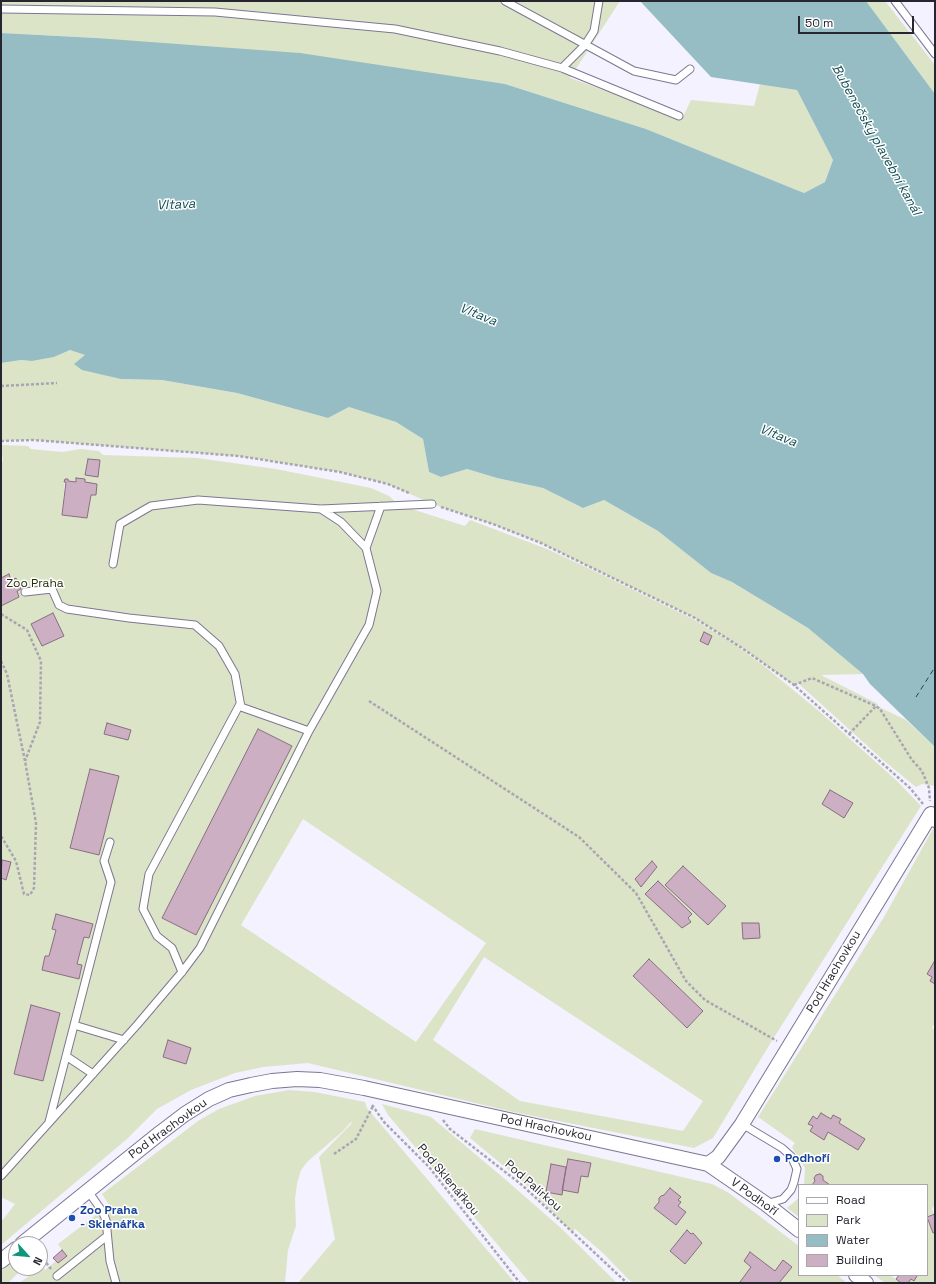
<!DOCTYPE html>
<html>
<head>
<meta charset="utf-8">
<style>
	body { margin:0 }
	#map { position:relative; width:936px; height:1284px; overflow:hidden; background:#f3f2fe; font-family:"Space Grotesk",sans-serif }
	canvas { display:block }
	.frame { position:absolute; inset:0; border:2px solid #262530; pointer-events:none }
	.legend { position:absolute; left:798px; top:1184px; width:130px; height:92px; box-sizing:border-box; background:#fff; border:1px solid #a8a8ac; margin:0; padding:5px 7px; list-style:none; font-size:12px; color:#262530 }
	.legend li { display:flex; align-items:center; gap:8px; height:20px }
	.legend b { width:20px; border:1px solid #a8a8ac }
	.north { position:absolute; left:8px; top:1236px; width:40px; height:40px; box-sizing:border-box; background:#fff; border:1px solid #a8a8ac; border-radius:50%; rotate:117deg; font-size:11px; font-weight:700; line-height:16px; text-align:center; color:#262530 }
	.north::after { content:''; display:block; margin:auto; width:14px; height:18px; background:#10957f; clip-path:polygon(50% 0,100% 100%,50% 72%,0 100%) }
	.scale { position:absolute; left:798px; top:16px; width:116px; height:18px; box-sizing:border-box; border:2px solid #262530; border-top:0; padding-left:5px; font-size:12px; line-height:14px; white-space:nowrap; color:#262530; -webkit-text-stroke:3px #fff; paint-order:stroke }
</style>
</head>
<body>
<div id="map">
<canvas width="936" height="1284"></canvas>
<div class="frame"></div>
<ul class="legend">
<li><b style="height:5px;background:#fff"></b>Road</li>
<li><b style="height:11px;background:#dce4c8"></b>Park</li>
<li><b style="height:11px;background:#95bdc3"></b>Water</li>
<li><b style="height:11px;background:#cdafc3"></b>Building</li>
</ul>
<div class="north">N</div>
<div class="scale">50 m</div>
</div>
<script>
const ctx = document.querySelector('canvas').getContext('2d');
ctx.lineJoin = 'round';
function paint(path, color) { ctx.fillStyle = color; ctx.fill(path, 'evenodd'); }
const poly = rows => new Path2D(rows.map(r => 'M' + r).join(''));
function stroke(path, color, width, dash) { ctx.strokeStyle = color; ctx.lineWidth = width; ctx.lineCap = dash ? 'butt' : 'round'; ctx.setLineDash(dash || []); ctx.stroke(path); }
function drawText(font, color, halo, rows, align = 'center') {
  ctx.font = font + ' "Space Grotesk",sans-serif'; ctx.lineWidth = 3; ctx.setLineDash([]); ctx.textBaseline = 'middle'; ctx.strokeStyle = halo; ctx.fillStyle = color; for (const [text, x, y, turn = 0] of rows) {
    ctx.save(); ctx.translate(x, y); ctx.rotate((+turn || 0) * Math.PI / 180); ctx.textAlign = isNaN(turn) ? turn : align; if (halo) ctx.strokeText(text, 0, 0); ctx.fillText(text, 0, 0); ctx.restore();
  }
}
paint(poly([
	[1,1,620,1,570,78,626,98,681,121,691,100,754,106,760,84,797,90,833,160,825,182,804,193,646,129,505,84,96,38,1,33],
	[866,1,885,1,935,65,935,94],
	[70,350,85,355,121,379,162,380,237,393,328,418,349,407,396,422,423,439,429,472,441,477,467,469,497,478,543,488,583,508,604,500,658,531,711,573,732,582,808,628,863,674,821,675,878,704,877,706,906,720,935,747,935,786,922,784,916,787,883,760,799,684,810,679,794,685,742,648,695,618,541,543,493,524,432,504,388,484,340,472,239,456,34,440,1,441,1,363,21,360,32,361,54,357],
	[1,445,28,446,31,449,62,452,81,449,99,451,103,455,197,458,276,469,371,488,389,496,399,505,465,526,470,520,547,549,588,568,693,619,733,643,764,666,820,712,897,781,921,806,773,1039,713,1138,694,1148,513,1112,308,1063,263,1067,235,1073,191,1090,157,1109,127,1139,1,1245,1,1222,15,1204,1,1197,1,462,3,461],
	[76,478,85,482,97,484,96,495,91,495,87,518,62,515,65,479,68,479,68,481,76,482],
	[107,723,131,730,128,740,104,734],
	[258,729,292,746,195,935,162,918],
	[90,769,119,776,99,855,70,848],
	[830,790,852,803,844,817,822,804],
	[303,819,486,943,416,1042,241,925],
	[652,861,657,868,640,886,635,879],
	[683,866,726,906,708,925,666,885],
	[646,894,691,914,688,918,690,922,682,928],
	[56,914,92,924,89,938,84,937,77,964,82,965,79,979,42,970,45,956,49,956,56,930,52,929],
	[759,923,760,938,743,938,742,924],
	[484,957,703,1101,683,1131,520,1101,433,1040],
	[649,960,703,1011,687,1028,633,977],
	[31,1005,60,1013,43,1081,14,1074],
	[168,1040,191,1048,186,1064,163,1057],
	[934,827,935,962,927,974,932,977,930,981,935,984,935,1023,932,1028,935,1030,935,1206,932,1208,934,1214,927,1217,927,1185,830,1185,823,1180,823,1176,820,1174,816,1175,814,1177,815,1181,812,1185,804,1185,805,1168,794,1151,792,1147,795,1143,758,1117,884,917],
	[821,1113,831,1119,833,1115,841,1119,839,1123,865,1139,858,1150,828,1132,823,1139,810,1131,813,1126,809,1124,813,1117,817,1119],
	[289,1090,315,1092,365,1102,367,1108,515,1283,298,1283,335,1239,319,1157,352,1123,351,1122,342,1132,308,1161,301,1170,297,1184,295,1199,296,1226,288,1250,285,1283,19,1283,42,1267,45,1270,56,1261,53,1258,62,1250,58,1244,109,1205,102,1194,198,1121,219,1109,255,1096],
	[382,1104,431,1117,506,1180,562,1229,617,1283,530,1283,388,1115],
	[475,1129,712,1184,729,1193,799,1246,799,1275,837,1275,847,1283,632,1283,603,1253,575,1229,572,1232,523,1182,470,1138],
	[568,1159,590,1163,588,1177,581,1176,578,1193,562,1190,561,1195,546,1192,551,1164,566,1167],
	[670,1188,681,1197,678,1200,681,1202,678,1206,686,1212,675,1225,654,1208,659,1202,659,1198,661,1196,664,1195],
	[687,1231,691,1234,693,1233,702,1243,685,1263,670,1251],
	[799,1198,799,1217,787,1208],
	[927,1219,933,1232,935,1232,935,1283,908,1283,911,1279,914,1281,917,1276,916,1275,927,1275],
	[16,1259,16,1268,23,1268,8,1283,1,1283,1,1271],
	[874,1275,890,1275,901,1283,885,1283]
]), '#dce4c8');
paint(poly([
	[640,1,866,1,935,94,935,747,870,684,863,674,808,628,732,582,711,573,658,531,604,500,583,508,543,488,497,478,467,469,441,477,429,472,423,439,396,422,349,407,328,418,237,393,162,380,121,379,82,370,74,364,85,355,70,350,54,357,32,361,21,360,1,363,1,33,96,38,300,53,505,84,646,129,804,193,825,182,833,160,797,90,711,77]
]), '#95bdc3');
stroke(poly([
	[916,697,935,667]
]), '#0f4c53', 1, [5, 4]);
const building = poly([
	[88,459,100,460,98,477,85,475,88,459],
	[76,478,85,479,85,482,97,484,96,495,91,495,87,518,62,515,66,482,64,482,65,479,68,479,68,481,76,482,76,478],
	[9,574,11,580,16,578,21,589,17,591,19,597,1,606,1,578,9,574],
	[53,613,64,636,42,646,31,624,53,613],
	[704,632,712,636,708,645,700,641,704,632],
	[107,723,131,730,128,740,104,734,107,723],
	[258,729,292,746,196,935,162,918,258,729],
	[90,769,119,776,99,855,70,848,90,769],
	[830,790,853,803,844,818,822,804,830,790],
	[2,860,11,862,6,880,1,878,2,860],
	[652,861,657,867,641,887,635,879,652,861],
	[683,866,726,906,708,925,665,885,683,866],
	[658,881,692,914,688,918,691,922,682,928,645,894,658,881],
	[56,914,93,924,89,938,84,937,77,964,82,965,79,979,42,970,45,956,49,956,56,930,52,929,56,914],
	[742,923,759,923,760,938,743,939,742,923],
	[649,959,703,1011,687,1028,633,976,649,959],
	[934,962,935,962,935,984,930,981,932,977,927,974,934,962],
	[31,1005,60,1013,43,1081,14,1074,31,1005],
	[168,1040,191,1048,186,1064,163,1057,168,1040],
	[821,1113,831,1119,833,1115,841,1119,839,1123,865,1139,858,1150,828,1132,824,1140,810,1131,813,1126,808,1124,813,1116,817,1119,821,1113],
	[568,1159,591,1163,588,1177,581,1176,578,1193,562,1190,568,1159],
	[551,1164,566,1167,562,1195,546,1192,551,1164],
	[820,1174,823,1176,823,1180,830,1185,812,1185,815,1181,814,1178,816,1175,820,1174],
	[670,1188,681,1197,678,1200,681,1202,678,1206,686,1212,676,1225,654,1208,659,1202,659,1198,661,1196,664,1195,670,1188],
	[935,1214,935,1232,933,1233,927,1217,935,1214],
	[687,1230,691,1234,693,1233,702,1243,685,1264,670,1251,687,1230],
	[62,1250,67,1256,58,1263,53,1258,62,1250],
	[750,1252,775,1271,783,1260,792,1267,779,1283,742,1283,740,1282,751,1267,744,1261,750,1252],
	[899,1275,916,1275,917,1276,914,1281,911,1279,908,1283,901,1283,896,1279,899,1275]
]);
paint(building, '#cdafc3');
stroke(building, '#876e7f', 1);
const service = poly([
	[505,1,634,71,676,80,690,69],
	[895,1,935,54],
	[1,9,215,12,395,29,500,51,562,68,679,116],
	[562,68,585,45,594,31,599,1],
	[321,509,341,522,366,548],
	[113,564,120,524,151,506,198,500,321,509,432,504],
	[25,592,52,589,59,605,67,609,129,618,195,625,219,646,235,674,241,707,309,731],
	[182,972,172,948,157,936,143,909,149,874,240,704],
	[74,1025,124,1040],
	[66,1056,93,1074],
	[49,1122,111,882,104,861,110,842],
	[742,1124,782,1148,791,1156,797,1169,794,1182,791,1190,783,1199,766,1204],
	[1,1176,137,1025,182,972,200,948,309,731,369,625,377,591,366,548,381,506],
	[88,1191,102,1211,106,1220,110,1261,116,1283],
	[57,1276,107,1236]
]);
const minor = poly([
	[708,1164,718,1157,742,1124,931,814,935,820],
	[22,1244,160,1133,185,1114,209,1099,229,1090,251,1085,272,1081,297,1079,320,1080,364,1088,708,1164,766,1204,799,1230],
	[1,1261,16,1249],
	[856,1275,866,1283]
]);
stroke(service, '#7b7792', 9);
stroke(minor, '#7b7792', 16);
stroke(poly([
	[1,386,57,383],
	[1,441,34,440,239,456,340,472,388,484,409,493],
	[441,507,493,524,541,543,695,618,742,648,794,685,910,788,923,804],
	[1,614,27,630,41,661,40,722,25,761],
	[1,661,7,674,25,761,36,823,34,888,30,895,24,894,16,861,1,836],
	[794,685,812,678,876,706,880,709,912,760,922,771,929,788,930,801],
	[369,701,579,837,636,893,686,981,705,1000,777,1041],
	[849,734,876,706],
	[372,1105,384,1122,429,1167,520,1283],
	[443,1120,450,1129,522,1185,627,1283],
	[334,1154,356,1139,373,1106],
	[40,1259,42,1257,51,1269]
]), '#a7a6b1', 2.5, [3, 2]);
stroke(service, '#fff', 7);
stroke(minor, '#fff', 14);
for (const [x, y, r, color] of [
	[777,1159,4,"#1a4fb4"],
	[72,1218,4,"#1a4fb4"]
]) { const dot = new Path2D(); dot.arc(x, y, r, 0, 2 * Math.PI); ctx.fillStyle = color; ctx.fill(dot); stroke(dot, '#fff', 1.5); }
drawText('12px', '#272f08', '#fff', [
	["Zoo Praha",35,584]
]);
drawText('12px', '#262530', '#fff', [
	["Pod Hrachovkou",834,972,-59],
	["Pod Hrachovkou",546,1128,12],
	["Pod Hrachovkou",168,1129,-36],
	["Pod Sklenářkou",448,1180,50],
	["Pod Palírkou",533,1186,41],
	["V Podhoří",754,1197,36]
]);
drawText('bold 12px', '#164399', '#fff', [
	["Podhoří",785,1159],
	["Zoo Praha",80,1211],
	["- Sklenářka",80,1225]
], 'left');
drawText('italic 13px', '#0f4c53', '#fff', [
	["Bubenečský plavební kanál",876,140,61],
	["Vltava",176,205,-3],
	["Vltava",478,315,22],
	["Vltava",778,436,22]
]);
</script>
</body>
</html>
